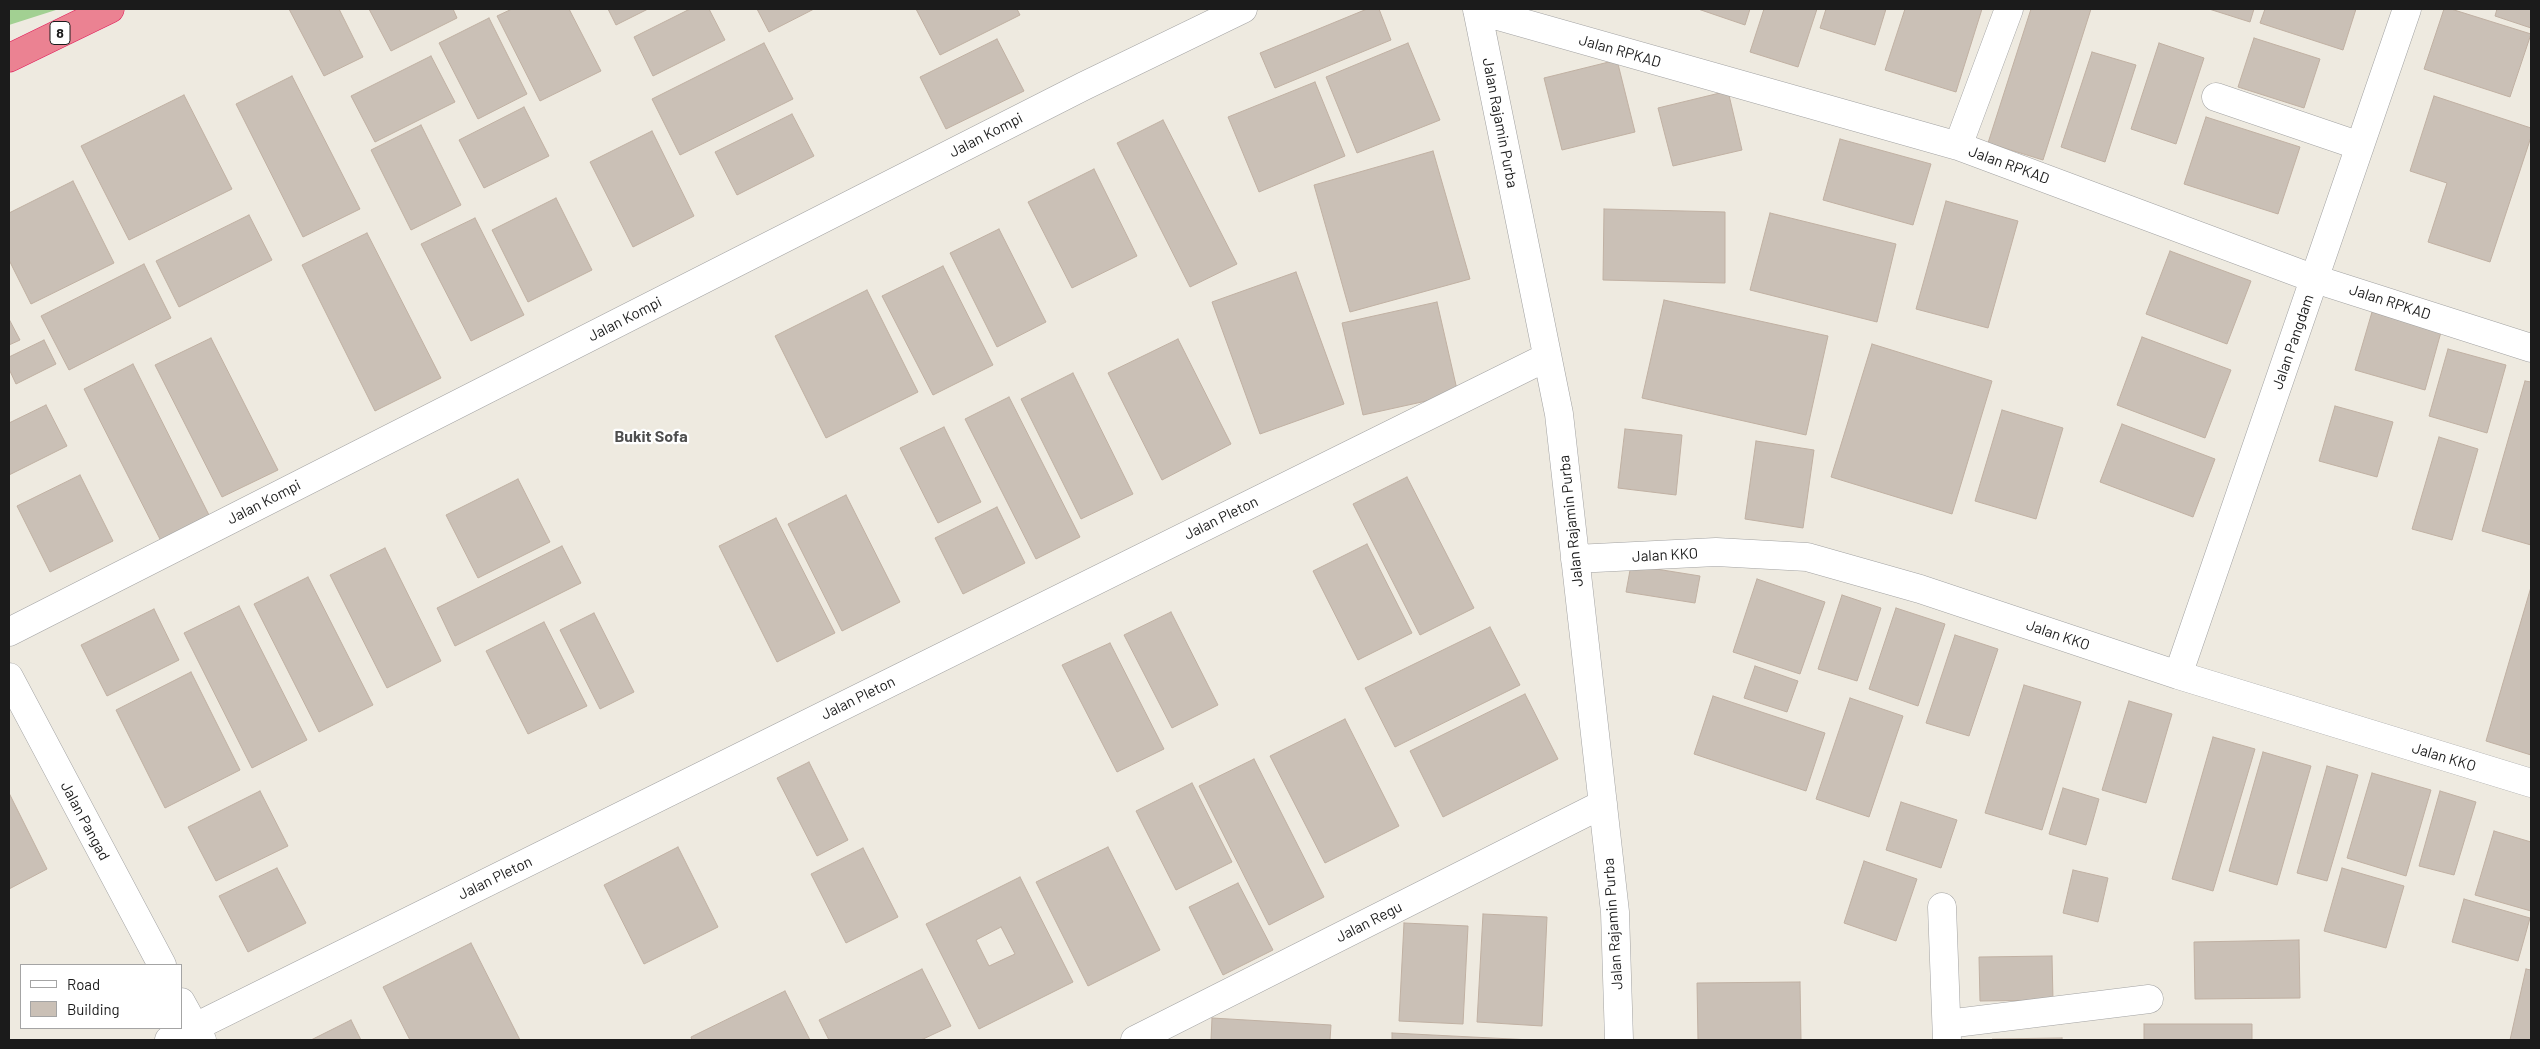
<!DOCTYPE html>
<html>
<head>
<meta charset="utf-8">
<style>
	body { margin:0 }
	#map { position:relative; width:2540px; height:1049px; overflow:hidden; background:#eeeae0; font-family:Barlow,sans-serif }
	canvas { display:block }
	.frame { position:absolute; inset:0; border:10px solid #1b1b1b; pointer-events:none }
	.legend { position:absolute; left:20px; top:964px; width:162px; height:65px; box-sizing:border-box; background:#fff; border:1px solid #a4a4a4; margin:0; padding:6px 9px; list-style:none; font-size:15px; color:#1b1b1b }
	.legend li { display:flex; align-items:center; gap:10px; height:25px }
	.legend b { width:25px; border:1px solid #a4a4a4 }
</style>
</head>
<body>
<div id="map">
<canvas width="2540" height="1049"></canvas>
<div class="frame"></div>
<ul class="legend">
<li><b style="height:6px;background:#fff"></b>Road</li>
<li><b style="height:14px;background:#cac0b6"></b>Building</li>
</ul>
</div>
<script>
const ctx = document.querySelector('canvas').getContext('2d');
ctx.lineJoin = 'round';
function paint(path, color) { ctx.fillStyle = color; ctx.fill(path, 'evenodd'); }
const poly = rows => new Path2D(rows.map(r => 'M' + r).join(''));
function stroke(path, color, width, dash) { ctx.strokeStyle = color; ctx.lineWidth = width; ctx.lineCap = dash ? 'butt' : 'round'; ctx.setLineDash(dash || []); ctx.stroke(path); }
function drawText(font, color, halo, rows, align = 'center') {
  ctx.font = font + ' Barlow,sans-serif'; ctx.lineWidth = 4.5; ctx.setLineDash([]); ctx.textBaseline = 'middle'; ctx.strokeStyle = halo; ctx.fillStyle = color; for (const [text, x, y, turn = 0] of rows) {
    ctx.save(); ctx.translate(x, y); ctx.rotate((+turn || 0) * Math.PI / 180); ctx.textAlign = isNaN(turn) ? turn : align; if (halo) ctx.strokeText(text, 0, 0); ctx.fillText(text, 0, 0); ctx.restore();
  }
}
paint(poly([
	[9,9,59,9,9,25]
]), '#a2d092');
const building = poly([
	[289,9,339,9,363,57,324,76,289,9],
	[369,9,453,9,457,18,391,51,369,9],
	[512,9,569,9,601,71,540,101,497,16,512,9],
	[608,9,648,9,616,25,608,9],
	[690,9,709,9,725,40,653,76,634,37,690,9],
	[757,9,814,9,769,32,757,9],
	[916,9,1017,9,1020,15,940,55,916,9],
	[1367,9,1379,9,1391,40,1275,88,1260,53,1367,9],
	[1698,9,1750,9,1745,25,1698,9],
	[1764,9,1817,9,1798,67,1750,52,1764,9],
	[1826,9,1886,9,1875,45,1820,28,1826,9],
	[1905,9,1982,9,1956,92,1885,70,1905,9],
	[2031,9,2091,9,2043,160,1988,143,2031,9],
	[2209,9,2254,9,2250,22,2209,9],
	[2265,9,2356,9,2343,50,2260,23,2265,9],
	[2444,9,2451,9,2531,34,2510,97,2424,69,2444,9],
	[2497,9,2531,9,2531,28,2495,16,2497,9],
	[489,18,527,94,478,119,439,43,489,18],
	[2254,38,2320,59,2304,108,2238,87,2254,38],
	[997,39,1024,91,946,129,920,77,997,39],
	[764,43,793,99,680,155,652,99,764,43],
	[1408,43,1440,120,1357,153,1326,77,1408,43],
	[2159,43,2204,58,2176,144,2131,129,2159,43],
	[2092,52,2136,65,2105,162,2061,147,2092,52],
	[431,56,455,102,375,142,351,96,431,56],
	[1617,60,1635,132,1562,150,1544,78,1617,60],
	[292,76,360,209,303,237,236,104,292,76],
	[1315,82,1345,156,1259,192,1228,117,1315,82],
	[1728,91,1742,150,1673,166,1658,108,1728,91],
	[184,95,232,189,129,240,81,146,184,95],
	[2434,96,2531,128,2531,137,2490,262,2428,242,2447,183,2410,171,2434,96],
	[524,107,549,156,484,188,459,140,524,107],
	[792,114,814,156,737,195,715,152,792,114],
	[2206,117,2300,147,2278,214,2184,184,2206,117],
	[1163,120,1237,264,1190,287,1117,143,1163,120],
	[421,125,461,205,411,230,371,150,421,125],
	[652,131,694,216,633,247,590,162,652,131],
	[1840,139,1931,164,1913,225,1823,200,1840,139],
	[1433,151,1470,279,1350,312,1314,185,1433,151],
	[1094,169,1137,256,1072,288,1028,202,1094,169],
	[73,181,114,263,31,304,9,260,9,213,73,181],
	[556,198,592,270,528,302,492,230,556,198],
	[1946,201,2018,221,1988,328,1916,309,1946,201],
	[1604,209,1725,212,1725,283,1603,280,1604,209],
	[1770,213,1896,244,1877,322,1750,290,1770,213],
	[249,215,272,260,179,307,156,261,249,215],
	[475,218,524,315,471,341,421,244,475,218],
	[999,229,1046,322,997,347,950,253,999,229],
	[367,233,441,378,375,411,302,265,367,233],
	[2170,251,2251,281,2227,344,2146,314,2170,251],
	[144,264,171,318,69,370,41,316,144,264],
	[943,266,993,365,933,395,882,296,943,266],
	[1296,272,1344,404,1260,434,1212,302,1296,272],
	[867,290,918,392,826,438,775,336,867,290],
	[1664,300,1828,336,1806,435,1642,398,1664,300],
	[1437,302,1458,394,1363,415,1342,323,1437,302],
	[2372,312,2441,332,2425,390,2355,370,2372,312],
	[9,319,20,340,9,345,9,319],
	[2142,337,2231,370,2205,438,2117,405,2142,337],
	[211,338,278,470,222,497,155,365,211,338],
	[1178,339,1231,444,1162,480,1108,373,1178,339],
	[44,340,56,364,16,384,9,369,9,357,44,340],
	[1872,344,1992,381,1952,514,1831,477,1872,344],
	[2448,349,2506,365,2487,433,2429,416,2448,349],
	[133,364,211,519,162,543,84,389,133,364],
	[1073,373,1133,494,1081,519,1021,399,1073,373],
	[2525,381,2531,382,2531,545,2482,531,2525,381],
	[1009,397,1080,537,1036,559,965,419,1009,397],
	[46,405,67,446,9,475,9,423,46,405],
	[2335,406,2393,422,2377,477,2319,461,2335,406],
	[2002,410,2063,428,2036,519,1975,501,2002,410],
	[2122,424,2215,459,2193,517,2100,482,2122,424],
	[944,427,981,502,938,523,900,448,944,427],
	[1625,429,1682,435,1676,495,1618,488,1625,429],
	[2439,437,2478,449,2452,540,2412,529,2439,437],
	[1756,441,1814,450,1803,528,1745,519,1756,441],
	[80,475,113,541,50,572,17,506,80,475],
	[1407,477,1474,608,1420,635,1353,504,1407,477],
	[518,479,550,542,478,578,446,515,518,479],
	[846,495,900,602,842,631,788,524,846,495],
	[997,507,1025,563,963,594,935,538,997,507],
	[776,518,835,633,777,662,719,546,776,518],
	[1367,544,1412,633,1358,660,1313,571,1367,544],
	[562,546,581,583,455,646,437,608,562,546],
	[385,548,441,661,387,688,330,575,385,548],
	[1631,565,1700,576,1695,603,1626,592,1631,565],
	[308,577,373,705,319,732,254,604,308,577],
	[1757,579,1825,602,1800,674,1733,652,1757,579],
	[2531,587,2531,755,2486,741,2531,587],
	[1842,595,1881,608,1857,681,1818,669,1842,595],
	[239,606,307,740,252,768,184,633,239,606],
	[1896,608,1945,624,1918,706,1869,689,1896,608],
	[154,609,179,660,107,696,81,645,154,609],
	[1171,612,1218,705,1172,728,1124,635,1171,612],
	[594,613,634,692,600,709,560,630,594,613],
	[544,622,587,706,528,734,486,651,544,622],
	[1490,627,1520,685,1395,747,1365,688,1490,627],
	[1955,635,1998,649,1969,736,1926,723,1955,635],
	[1110,643,1164,749,1117,772,1062,665,1110,643],
	[1755,666,1798,681,1787,712,1744,698,1755,666],
	[191,672,240,770,165,808,116,710,191,672],
	[2024,685,2081,702,2042,830,1985,813,2024,685],
	[1525,694,1558,759,1443,817,1410,751,1525,694],
	[1713,696,1825,733,1806,791,1694,754,1713,696],
	[1850,698,1903,716,1869,817,1816,799,1850,698],
	[2129,701,2172,714,2146,803,2102,790,2129,701],
	[1345,719,1399,826,1325,863,1270,756,1345,719],
	[2213,737,2255,749,2213,891,2172,879,2213,737],
	[2263,752,2311,766,2277,885,2229,871,2263,752],
	[1254,759,1324,897,1269,925,1199,786,1254,759],
	[809,762,848,840,817,856,777,778,809,762],
	[2327,766,2358,775,2327,881,2297,873,2327,766],
	[2372,773,2431,790,2406,876,2347,858,2372,773],
	[1192,783,1232,862,1176,890,1136,811,1192,783],
	[2063,788,2099,799,2086,845,2049,834,2063,788],
	[260,791,288,846,216,881,188,827,260,791],
	[2440,791,2476,802,2454,875,2419,866,2440,791],
	[9,793,47,869,9,889,9,793],
	[1901,802,1957,820,1941,868,1886,850,1901,802],
	[2494,831,2531,842,2531,911,2475,895,2494,831],
	[678,847,718,927,644,964,604,885,678,847],
	[1108,847,1160,950,1088,986,1036,882,1108,847],
	[863,848,898,917,846,943,811,874,863,848],
	[1864,861,1917,879,1896,941,1844,923,1864,861],
	[277,868,306,923,248,952,219,896,277,868],
	[2342,868,2404,886,2386,948,2324,931,2342,868],
	[2073,870,2108,878,2098,922,2063,913,2073,870],
	[1020,877,1073,982,979,1029,926,924,1020,877],
	[1001,927,1015,954,989,966,976,940,1001,927],
	[1238,883,1273,950,1223,975,1189,907,1238,883],
	[2464,899,2530,918,2518,961,2452,942,2464,899],
	[1483,914,1547,917,1542,1026,1477,1022,1483,914],
	[1404,923,1468,926,1463,1024,1399,1021,1404,923],
	[2299,940,2300,998,2195,999,2194,942,2299,940],
	[471,943,520,1040,410,1040,383,987,471,943],
	[2052,956,2053,1000,1980,1001,1979,957,2052,956],
	[922,969,951,1026,921,1040,829,1040,819,1020,922,969],
	[2526,969,2531,970,2531,1040,2510,1040,2526,969],
	[1800,982,1801,1040,1698,1040,1697,983,1800,982],
	[785,991,810,1040,692,1040,691,1037,785,991],
	[1212,1018,1331,1025,1330,1040,1211,1040,1212,1018],
	[351,1020,361,1040,311,1040,351,1020],
	[2144,1024,2252,1024,2252,1040,2144,1040,2144,1024],
	[1392,1033,1532,1040,1392,1040,1392,1033],
	[2062,1038,2062,1040,1992,1040,1992,1039,2062,1038]
]);
paint(building, '#cac0b6');
stroke(building, '#c0b0a2', 1);
const minor = poly([
	[1477,9,1559,414,1615,912,1619,1040],
	[1477,10,1958,146,2315,279,2531,348],
	[2216,97,2360,146],
	[1958,146,2009,9],
	[1575,559,1716,552,1807,557,1920,589,2178,675,2531,783],
	[9,632,1084,86,1243,9],
	[2178,675,2407,9],
	[9,677,162,965],
	[1942,907,1947,1040],
	[181,1002,202,1040],
	[1947,1024,2149,999],
	[169,1040,1547,357],
	[1135,1040,1603,804]
]);
const highway = poly([
	[9,58,110,9]
]);
stroke(minor, '#a2a2a2', 29);
stroke(highway, '#e01957', 29);
stroke(minor, '#fff', 28);
stroke(highway, '#eb8292', 28);
for (const [x, y, w] of [
	[60,33,20]
]) { const box = new Path2D(); box.roundRect(x - w / 2, y - 11.5, w, 23, 4); ctx.fillStyle = '#fff'; ctx.fill(box); stroke(box, '#1b1b1b', 1); }
drawText('bold 14px', '#1b1b1b', null, [
	["8",60,33]
]);
drawText('15px', '#1b1b1b', '#fff', [
	["Jalan RPKAD",1620,51,16],
	["Jalan Rajamin Purba",1500,123,79],
	["Jalan Kompi",986,135,-27],
	["Jalan RPKAD",2009,165,20],
	["Jalan RPKAD",2390,302,18],
	["Jalan Kompi",625,319,-27],
	["Jalan Pangdam",2293,342,-71],
	["Jalan Kompi",264,502,-27],
	["Jalan Pleton",1221,518,-26],
	["Jalan Rajamin Purba",1571,521,-96],
	["Jalan KKO",1665,555,-3],
	["Jalan KKO",2058,635,19],
	["Jalan Pleton",858,698,-26],
	["Jalan KKO",2444,757,17],
	["Jalan Pangad",85,821,62],
	["Jalan Pleton",495,878,-26],
	["Jalan Regu",1369,922,-27],
	["Jalan Rajamin Purba",1613,924,-94]
]);
drawText('bold 16px', '#4e4e4e', '#fff', [
	["Bukit Sofa",651,437]
]);
</script>
</body>
</html>
